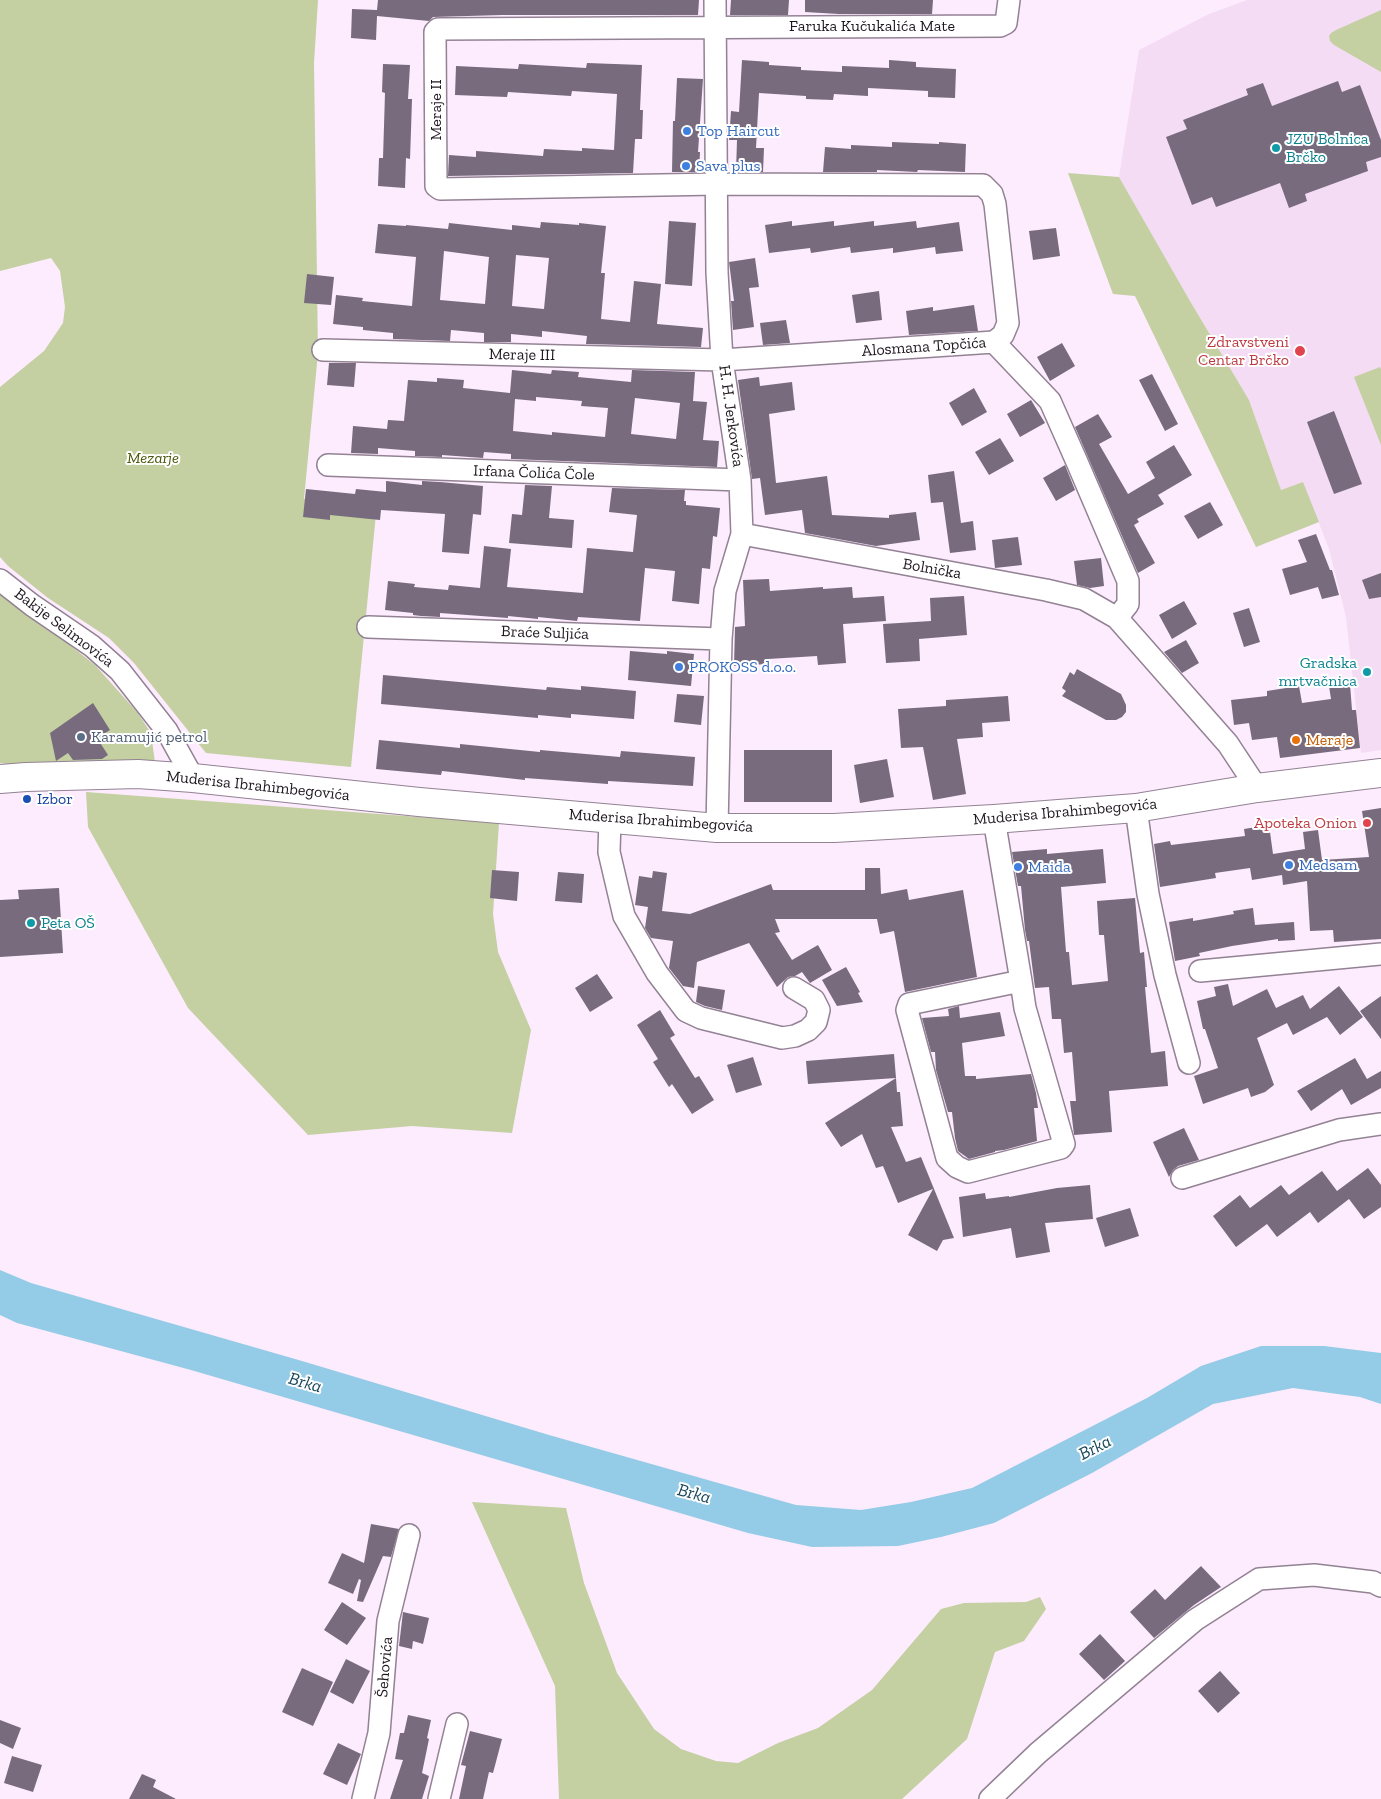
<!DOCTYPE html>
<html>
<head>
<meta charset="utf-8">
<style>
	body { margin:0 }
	canvas { display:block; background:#fdebfe }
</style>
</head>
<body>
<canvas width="1381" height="1799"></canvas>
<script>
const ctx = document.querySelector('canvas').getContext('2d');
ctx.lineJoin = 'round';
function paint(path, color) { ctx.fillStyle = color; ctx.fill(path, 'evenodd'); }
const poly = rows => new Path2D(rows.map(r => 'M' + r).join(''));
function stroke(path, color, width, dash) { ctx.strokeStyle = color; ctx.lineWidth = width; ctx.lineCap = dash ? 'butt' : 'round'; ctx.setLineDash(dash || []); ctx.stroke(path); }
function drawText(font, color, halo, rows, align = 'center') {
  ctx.font = font + ' "Zilla Slab",serif'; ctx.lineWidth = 4; ctx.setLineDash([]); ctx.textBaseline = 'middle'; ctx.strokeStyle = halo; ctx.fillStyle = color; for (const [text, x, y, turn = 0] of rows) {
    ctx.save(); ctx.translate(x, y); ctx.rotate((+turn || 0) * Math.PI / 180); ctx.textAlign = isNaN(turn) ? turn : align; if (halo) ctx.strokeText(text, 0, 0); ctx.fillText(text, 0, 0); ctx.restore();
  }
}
paint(poly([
	[1247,0,1381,0,1381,750,1361,753,1346,617,1329,549,1303,482,1281,490,1249,400,1190,301,1119,177,1139,50,1209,14]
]), '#f4dcf5');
paint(poly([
	[0,0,318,0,314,63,318,353,304,499,377,504,351,767,206,753,134,663,109,638,48,598,8,566,0,557,0,387,44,351,63,323,65,307,60,271,51,258,0,271],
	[1381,10,1381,72,1334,45,1330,41,1329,36,1331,33,1336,30],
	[1068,173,1119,177,1190,301,1249,400,1281,490,1303,482,1319,522,1256,547,1135,296,1113,294],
	[1380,367,1381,369,1381,445,1354,377],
	[0,590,95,665,137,712,151,733,156,770,45,770,0,763],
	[86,792,499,823,493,914,498,952,531,1030,512,1133,412,1126,308,1135,188,1008,88,827],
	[472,1502,566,1508,584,1583,617,1673,654,1729,681,1749,716,1761,738,1763,778,1743,818,1728,872,1690,941,1609,964,1603,1026,1602,1040,1597,1046,1609,1024,1641,995,1652,967,1739,902,1799,559,1799,555,1686]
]), '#c4d0a2');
paint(poly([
	[0,1270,31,1283,302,1361,549,1435,796,1505,861,1510,911,1502,972,1488,1147,1398,1201,1366,1261,1346,1324,1346,1381,1353,1381,1404,1360,1397,1293,1388,1213,1404,1092,1473,994,1523,941,1537,898,1546,812,1547,748,1533,191,1370,17,1323,0,1315]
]), '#94cbe6');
paint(poly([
	[378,0,699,0,698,15,502,15,433,17,429,21,377,16,376,40,351,38,352,9,377,10],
	[731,0,789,0,788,15,730,15],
	[805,0,933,0,932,14,839,14,805,12],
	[742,60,769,62,769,65,801,67,801,70,842,72,842,66,889,68,889,60,916,62,916,67,956,69,955,98,928,97,928,91,868,88,868,96,834,94,833,100,806,99,806,96,759,93,756,148,764,148,763,172,736,172,737,140,729,140,731,111,739,112],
	[587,63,642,65,640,110,643,110,642,139,635,139,633,173,448,176,449,155,476,157,476,151,543,156,544,149,582,151,582,148,614,150,617,94,572,91,571,96,508,92,507,97,455,95,456,66,518,69,519,64,586,68],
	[383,64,410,65,408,99,412,99,411,130,410,159,406,158,405,188,378,186,379,158,383,158,384,126,385,93,382,92],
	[677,78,703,79,698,152,700,152,699,172,672,172,673,121,675,121],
	[1338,81,1342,92,1360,85,1381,140,1381,157,1366,162,1368,171,1305,194,1307,201,1289,208,1280,183,1216,207,1212,197,1192,205,1166,137,1187,129,1183,120,1248,95,1246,89,1263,83,1272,106],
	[892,142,939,144,939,142,966,144,965,172,918,170,917,172,877,170,877,172,823,172,825,147,851,149,851,145,892,147],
	[669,221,696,223,692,286,665,284],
	[792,221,792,226,834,221,834,226,874,221,874,226,916,221,917,228,959,222,963,251,936,254,935,247,893,253,893,248,851,253,850,247,811,253,810,248,769,253,765,225],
	[541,222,579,225,579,223,606,226,601,273,605,273,601,319,630,322,634,281,661,284,657,324,703,328,701,347,586,344,587,336,542,331,542,337,511,334,511,342,484,342,484,333,451,330,450,341,393,339,393,333,363,330,363,327,333,324,336,295,363,298,362,301,412,306,416,257,375,253,378,224,406,226,406,225,448,229,449,223,512,230,512,225,540,228],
	[444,251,489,257,485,304,440,300],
	[516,255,549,258,544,309,512,306],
	[1056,228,1060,256,1033,260,1029,231],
	[755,258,759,287,749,288,754,327,733,330,731,301,734,301,729,262],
	[307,274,334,277,331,305,304,303],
	[879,291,882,320,856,323,852,295],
	[974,305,978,331,909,335,906,311,933,307,933,311],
	[786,320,790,343,763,345,760,323],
	[1062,343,1075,366,1050,381,1037,357],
	[329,363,356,363,354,387,327,385],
	[512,370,551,374,552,370,579,372,578,377,631,382,632,370,695,372,693,401,707,402,703,440,719,441,717,467,511,459,511,454,484,452,483,458,442,455,442,457,417,456,415,456,415,451,378,448,378,454,351,453,353,426,387,429,388,420,404,421,408,380,437,382,437,378,464,380,463,388,510,393],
	[536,397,582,401,581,406,608,408,605,437,552,432,552,435,513,431,515,399,536,401],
	[635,398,680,403,676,439,631,434],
	[1152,374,1178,424,1165,431,1139,380],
	[759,377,760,386,792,382,795,410,769,414,776,483,827,476,832,515,889,518,889,515,916,512,920,540,876,546,805,533,802,510,765,515,760,478,752,479,738,380],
	[974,388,987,412,962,426,949,403],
	[1031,400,1045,423,1020,437,1007,414],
	[1334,411,1362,484,1334,494,1307,422],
	[1098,414,1112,437,1099,444,1128,494,1155,478,1146,462,1174,445,1192,475,1158,495,1164,504,1137,519,1139,522,1134,525,1155,563,1138,573,1075,427],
	[1000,438,1014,461,989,475,975,452],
	[1065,465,1075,490,1056,501,1043,478],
	[954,471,961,523,973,521,976,550,950,553,943,502,931,503,928,475],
	[386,481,422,485,422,481,440,482,483,486,481,515,473,514,469,554,442,552,445,514,381,510,380,520,330,515,330,520,303,517,306,489,355,494,356,489,386,492],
	[525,485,552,486,549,518,574,520,572,548,509,543,512,514,522,515],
	[612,488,685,490,684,501,686,501,686,505,720,508,717,537,713,536,710,569,702,568,699,604,672,601,675,571,645,568,640,621,578,617,577,621,538,617,538,619,508,616,508,618,440,613,440,617,421,616,413,615,413,613,385,610,388,581,415,584,414,587,448,590,449,585,480,588,484,546,511,549,507,587,583,593,587,548,633,552,637,515,609,512],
	[1210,502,1223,525,1198,539,1184,516],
	[1316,534,1330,570,1332,570,1339,595,1322,599,1318,587,1290,595,1282,569,1307,562,1298,540],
	[1018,537,1022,565,995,568,992,540],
	[1101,558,1104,586,1090,588,1077,585,1074,561],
	[1381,573,1381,597,1369,599,1362,580],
	[769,579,770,591,823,587,823,589,852,587,853,598,884,596,886,621,843,624,846,663,818,665,817,656,768,659,768,664,734,666,735,627,745,626,743,580],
	[964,596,967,635,919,639,920,661,886,663,883,624,931,621,930,598],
	[1184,601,1197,624,1172,639,1159,615],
	[1249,608,1260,642,1244,647,1233,613],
	[1186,640,1199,663,1182,673,1164,652],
	[630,651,667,654,667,651,694,654,691,686,628,680],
	[1077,669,1121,694,1126,705,1126,712,1122,717,1116,720,1106,720,1062,696,1066,691,1062,688,1070,672,1074,675],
	[383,675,546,690,547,687,581,690,581,686,636,691,634,719,571,714,571,718,538,715,538,718,381,704],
	[1350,684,1352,710,1356,710,1360,748,1280,758,1277,737,1252,740,1249,723,1234,725,1231,700,1267,696,1267,691,1299,686,1302,703,1331,699,1329,686],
	[677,694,704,696,701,725,674,722],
	[1008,696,1010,721,982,723,983,737,957,739,966,794,933,800,923,747,901,748,898,709,946,706,946,700],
	[93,703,110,730,97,738,108,755,102,759,73,760,68,753,56,761,50,733],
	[379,740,460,748,460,744,540,752,540,750,620,757,621,751,695,757,693,786,608,781,608,784,525,778,525,780,442,771,441,775,376,769],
	[744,750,832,750,832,802,744,802],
	[887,759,894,797,860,803,854,765],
	[1381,808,1381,939,1334,942,1333,930,1310,931,1307,881,1283,885,1282,875,1252,880,1250,868,1215,873,1216,878,1160,887,1154,844,1170,841,1171,845,1245,836,1244,829,1269,825,1273,854,1305,849,1303,832,1318,830,1322,860,1369,857,1362,811],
	[1047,849,1047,854,1103,849,1106,883,1061,887,1066,952,1069,952,1072,985,1108,981,1104,935,1099,935,1097,901,1135,898,1140,953,1144,952,1147,987,1145,987,1151,1053,1165,1051,1168,1086,1109,1091,1112,1132,1074,1135,1070,1101,1076,1101,1072,1052,1064,1053,1061,1019,1052,1019,1049,987,1035,988,1029,941,1027,941,1025,930,1021,886,1018,886,1012,852],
	[865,868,880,868,881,894,907,889,909,900,963,890,977,977,905,992,894,931,880,934,877,919,775,919,780,932,775,933,792,960,818,945,832,970,810,983,802,972,795,976,788,977,777,987,749,943,697,962,694,988,683,986,669,968,673,941,651,938,645,928,648,907,635,905,639,876,652,878,653,871,667,873,662,911,690,914,771,884,773,890,865,890],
	[492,870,519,872,517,901,490,898],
	[558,872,584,874,582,903,555,901],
	[59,888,63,953,0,957,0,900,19,899,18,890],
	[1253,908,1255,925,1294,922,1295,940,1278,941,1278,939,1232,946,1199,953,1200,956,1175,961,1169,922,1193,918,1193,921,1234,914,1233,911],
	[846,967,860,992,858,993,863,1002,837,1006,822,980],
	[597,974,613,998,590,1012,575,988],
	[1228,984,1233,1006,1267,989,1276,1008,1303,995,1310,1009,1339,986,1363,1017,1340,1035,1327,1017,1293,1035,1287,1023,1257,1038,1274,1085,1265,1092,1251,1097,1248,1088,1203,1104,1194,1076,1218,1068,1205,1029,1203,1029,1197,1001,1216,996,1214,987],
	[698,986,725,990,722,1010,705,1006,696,1002],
	[1381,996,1381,1039,1360,1011],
	[959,1006,960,1018,1000,1012,1005,1036,962,1043,965,1076,976,1076,976,1079,1031,1074,1036,1093,1038,1108,1034,1108,1037,1141,1004,1150,995,1151,995,1152,969,1159,958,1151,955,1138,952,1112,948,1112,936,1070,935,1052,931,1052,922,1018,949,1016,948,1009],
	[660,1010,675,1035,670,1038,695,1078,699,1076,714,1100,692,1114,672,1084,669,1087,653,1062,658,1059,637,1025],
	[894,1054,896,1078,808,1084,806,1061],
	[753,1057,762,1085,736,1093,727,1065],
	[1355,1058,1367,1079,1381,1071,1381,1088,1351,1105,1342,1089,1311,1111,1297,1091],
	[896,1078,897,1092,900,1092,903,1126,891,1127,906,1162,921,1157,954,1238,943,1240,937,1251,908,1235,933,1189,898,1203,883,1166,876,1168,862,1134,841,1147,825,1123],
	[1184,1128,1199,1160,1178,1166,1173,1170,1169,1177,1153,1142],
	[1368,1168,1381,1185,1381,1207,1364,1219,1349,1199,1318,1223,1310,1212,1277,1237,1267,1224,1236,1247,1213,1216,1240,1195,1250,1208,1281,1185,1289,1195,1322,1171,1337,1191],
	[1090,1185,1093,1219,1045,1223,1050,1252,1016,1258,1011,1228,963,1237,959,1197,985,1193,986,1199,1009,1196,1009,1197,1057,1188],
	[1130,1208,1139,1236,1105,1247,1096,1218],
	[371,1524,399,1529,391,1557,383,1556,363,1602,357,1601,361,1580,359,1579,353,1594,328,1583,342,1553,364,1563],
	[1201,1566,1221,1587,1194,1605,1154,1638,1130,1612,1155,1589,1165,1600],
	[342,1602,366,1618,347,1645,324,1630],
	[403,1612,429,1618,423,1644,413,1641,412,1649,399,1646],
	[1100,1634,1125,1661,1104,1680,1079,1654],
	[346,1659,370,1671,353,1704,330,1692],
	[302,1668,333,1682,313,1726,282,1712],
	[1220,1671,1240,1693,1218,1713,1198,1691],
	[408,1715,431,1720,427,1738,429,1739,422,1773,429,1776,422,1799,390,1799,403,1760,395,1759,400,1733,404,1733],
	[0,1720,21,1728,13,1749,0,1743],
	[470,1731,502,1739,493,1773,489,1772,483,1799,459,1799,466,1766,461,1765],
	[338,1743,361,1754,347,1785,323,1774],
	[12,1756,42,1765,33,1792,4,1783],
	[142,1774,156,1780,153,1787,176,1799,129,1799]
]), '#786b7e');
const minor = poly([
	[715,0,717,272,722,360,740,480,742,534,725,591,721,639,717,828],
	[994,342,1050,401,1077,462,1128,581,1128,604,1117,618],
	[323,350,722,360,994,342,1003,335,1008,323,995,204,992,194,983,185,717,184,440,189,436,186,435,32,438,29,1000,26,1006,23,1009,0],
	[328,465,740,480],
	[742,534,1046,590,1084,599,1117,618,1228,744,1257,788],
	[0,580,32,605,92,646,120,671,167,731,193,778],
	[368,627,721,639],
	[1136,808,1148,894,1165,975,1189,1063],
	[610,819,609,852,624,916,657,973,686,1011,701,1018,782,1038,795,1036,808,1030,816,1022,819,1010,814,1000,794,988],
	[994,819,1021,981,1025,1008,1064,1144,1061,1148,968,1172,957,1167,947,1158,907,1010,909,1004,1021,981],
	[1200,971,1381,954],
	[1182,1178,1339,1130,1381,1124],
	[363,1799,379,1733,388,1621,409,1535],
	[439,1799,457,1724],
	[990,1799,1038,1753,1195,1620,1259,1579,1314,1575,1373,1582,1381,1586]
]);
const secondary = poly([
	[0,779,26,777,138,774,193,778,419,802,717,828,834,828,994,819,1136,808,1257,788,1381,773]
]);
stroke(minor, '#938294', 24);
stroke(secondary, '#938294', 30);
stroke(minor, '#fff', 21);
stroke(secondary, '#fff', 28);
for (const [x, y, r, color] of [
	[687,131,5,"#3f7fe0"],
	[1276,148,5,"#0f9aa8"],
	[686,166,5,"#3f7fe0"],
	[1300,351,6,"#e0444e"],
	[679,667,5,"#3f7fe0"],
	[1367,672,5,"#0f9aa8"],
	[81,737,5,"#5c6f8a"],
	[1296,740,5,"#e8710a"],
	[27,799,5,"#1a4fb4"],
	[1367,823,5,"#e0444e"],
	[1289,865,5,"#3f7fe0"],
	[1018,867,5,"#3f7fe0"],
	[31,923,5,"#0f9aa8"]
]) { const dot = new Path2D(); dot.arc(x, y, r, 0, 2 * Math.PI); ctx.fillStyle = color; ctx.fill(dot); stroke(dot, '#fff', 2); }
drawText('16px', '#1e171e', '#fff', [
	["Faruka Kučukalića Mate",872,26],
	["Meraje II",436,110,-90],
	["Alosmana Topčića",924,347,-4],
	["Meraje III",522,355,1],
	["H. H. Jerkovića",731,416,82],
	["Irfana Čolića Čole",534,473,2],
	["Bolnička",932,569,10],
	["Bakije Selimovića",64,628,37],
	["Braće Suljića",545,633,2],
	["Muderisa Ibrahimbegovića",258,786,6],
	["Muderisa Ibrahimbegovića",1065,812,-5],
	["Muderisa Ibrahimbegovića",661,821,4],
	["Šehovića",385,1667,-85]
]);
drawText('16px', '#366cbe', '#fff', [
	["Top Haircut",697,131],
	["Sava plus",696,166],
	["PROKOSS d.o.o.",689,667],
	["Medsam",1299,865],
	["Maida",1028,867]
], 'left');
drawText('16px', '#0d838f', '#fff', [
	["JZU Bolnica",1286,139],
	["Brčko",1286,157],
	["Gradska",1357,663,"right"],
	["mrtvačnica",1357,681,"right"],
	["Peta OŠ",41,923]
], 'left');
drawText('16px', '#be3a42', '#fff', [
	["Zdravstveni",1289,342],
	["Centar Brčko",1289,360],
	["Apoteka Onion",1357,823]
], 'right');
drawText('italic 16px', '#4b5809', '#fff', [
	["Mezarje",153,458]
]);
drawText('16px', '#4e5e75', '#fff', [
	["Karamujić petrol",91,737]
], 'left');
drawText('16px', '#c56008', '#fff', [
	["Meraje",1306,740]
], 'left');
drawText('16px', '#164399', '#fff', [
	["Izbor",37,799]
], 'left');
drawText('italic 18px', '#19465a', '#fff', [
	["Brka",305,1383,16],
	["Brka",1095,1448,-27],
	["Brka",694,1494,15]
]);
</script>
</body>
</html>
